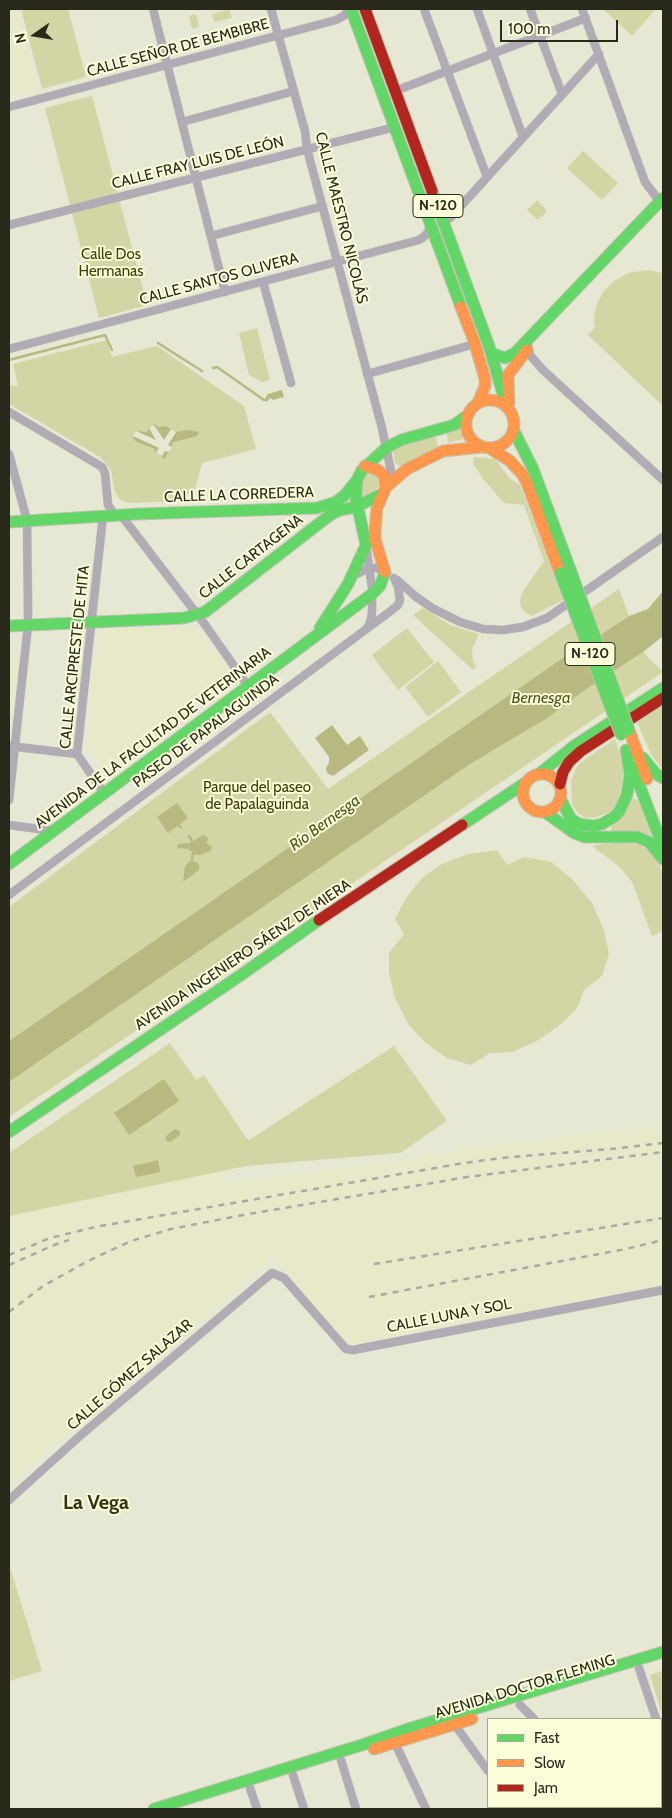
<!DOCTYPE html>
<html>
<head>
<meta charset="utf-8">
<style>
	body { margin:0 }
	#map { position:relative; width:672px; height:1818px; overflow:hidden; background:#e7e8d4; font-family:Cabin,sans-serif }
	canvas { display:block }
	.frame { position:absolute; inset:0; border:10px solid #28291b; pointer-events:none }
	.legend { position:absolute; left:487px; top:1718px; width:175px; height:90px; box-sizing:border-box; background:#fcfed9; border:1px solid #a7a98d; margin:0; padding:6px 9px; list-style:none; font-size:15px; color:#28291b }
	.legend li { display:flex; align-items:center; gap:10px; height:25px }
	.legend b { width:25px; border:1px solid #a7a98d }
	.north { position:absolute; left:10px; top:10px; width:50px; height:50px; -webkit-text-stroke:4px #fcfed9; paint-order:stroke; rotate:257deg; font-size:14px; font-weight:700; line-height:20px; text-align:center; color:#28291b }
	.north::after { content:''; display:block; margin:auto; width:18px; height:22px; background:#28291b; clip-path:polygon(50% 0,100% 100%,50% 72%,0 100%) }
	.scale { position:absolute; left:500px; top:20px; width:118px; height:22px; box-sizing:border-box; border:2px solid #28291b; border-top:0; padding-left:6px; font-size:15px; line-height:18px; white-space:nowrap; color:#28291b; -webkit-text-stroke:4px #fcfed9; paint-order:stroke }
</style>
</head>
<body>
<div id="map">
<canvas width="672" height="1818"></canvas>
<div class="frame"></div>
<ul class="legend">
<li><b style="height:6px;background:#63d668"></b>Fast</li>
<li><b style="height:6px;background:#ff974d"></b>Slow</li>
<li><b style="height:6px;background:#b3261e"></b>Jam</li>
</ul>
<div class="north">N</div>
<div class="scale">100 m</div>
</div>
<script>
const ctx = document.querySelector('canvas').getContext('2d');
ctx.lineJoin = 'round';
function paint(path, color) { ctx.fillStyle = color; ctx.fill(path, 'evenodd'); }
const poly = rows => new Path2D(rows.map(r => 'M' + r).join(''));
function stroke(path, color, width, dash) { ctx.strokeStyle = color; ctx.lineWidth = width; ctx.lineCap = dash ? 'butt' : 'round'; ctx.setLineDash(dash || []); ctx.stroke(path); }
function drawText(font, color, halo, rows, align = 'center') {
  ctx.font = font + ' Cabin,sans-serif'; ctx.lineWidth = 4; ctx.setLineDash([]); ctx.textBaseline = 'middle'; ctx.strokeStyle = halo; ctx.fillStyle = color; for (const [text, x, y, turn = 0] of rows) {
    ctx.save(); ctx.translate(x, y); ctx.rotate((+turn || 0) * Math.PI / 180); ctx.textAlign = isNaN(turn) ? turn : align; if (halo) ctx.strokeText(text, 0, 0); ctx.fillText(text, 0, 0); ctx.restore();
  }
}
paint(poly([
	[9,9,16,9,36,82,31,91,9,97],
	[9,482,15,506,13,511,9,513],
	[196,627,231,674,229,684,112,770,102,769,87,746,99,634,106,629],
	[18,655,11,719,9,719,9,656],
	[663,1125,663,1284,348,1345,273,1257,9,1483,9,1215,220,1171,227,1183,372,1164,479,1147]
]), '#e8e9c8');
paint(poly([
	[21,9,68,9,86,77,42,89],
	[229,9,232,18,214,22,212,14],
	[603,9,656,9,632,36],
	[196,14,199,27,192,29,189,16],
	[92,96,147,305,99,318,45,108],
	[583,151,618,183,602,200,567,168],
	[537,200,547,211,538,220,527,210],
	[647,270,663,273,663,406,588,335,595,327,594,319,596,306,603,292,614,281,628,273],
	[257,328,270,380,262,382,249,375,239,333],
	[107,340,112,357,157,346,244,406,256,449,202,463,195,489,185,496,172,501,132,503,125,502,119,499,114,489,111,470,100,457,9,404,9,385,18,386,13,364],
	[459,427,463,439,448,443,446,432],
	[435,435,438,446,401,467,395,463,393,451,394,448],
	[474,457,495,459,509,478,520,485,563,600,532,616,525,613,521,607,520,601,522,593,544,561,524,505,504,503,483,479,473,463],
	[372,472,377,473,381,484,369,496,364,498,361,497,361,487,364,478,368,473],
	[619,589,629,616,594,640,570,653,9,1041,9,907,270,712,328,789],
	[423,608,450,625,479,634,472,649,473,661,476,667,473,670,413,615],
	[407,628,434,662,398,690,372,655],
	[643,652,663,672,9,1117,9,1082,468,765,549,717,582,692],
	[438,661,461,692,428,717,405,687],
	[663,705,663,770,652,756,637,722],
	[615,739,621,757,623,773,620,795,616,805,610,812,593,818,584,817,576,811,572,804,571,781,576,768,581,762],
	[631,799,636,799,639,802,650,831,650,835,613,832,611,830,612,825],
	[616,843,630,843,640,845,652,853,659,863,663,876,663,931,652,936,632,882,620,867,593,847,594,845],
	[497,850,507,865,524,857,551,862,572,879,592,903,604,930,609,954,602,976,584,990,577,1008,560,1025,537,1041,512,1052,490,1053,471,1065,447,1058,427,1044,408,1024,395,998,389,973,389,953,404,934,395,919,406,898,422,878,442,864,468,854],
	[170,1043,196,1080,204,1075,245,1136,249,1140,394,1046,447,1121,400,1153,246,1166,9,1216,9,1153],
	[9,1564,42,1671,9,1681,9,1563],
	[663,1671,663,1718,650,1675]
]), '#d3d5a4');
paint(poly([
	[282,390,284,397,273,400,270,398,267,402,264,400,268,394],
	[155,424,158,427,165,426,177,432,187,430,199,432,197,436,173,442,172,447,164,459,162,458,162,456,154,451,155,449,137,442,133,438,136,431,147,432,149,428],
	[663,591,663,636,643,652,582,692,549,717,470,764,9,1082,9,1041,570,653,587,644,629,616,648,609],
	[332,725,347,745,360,736,369,750,333,776,327,773,326,769,329,762,329,757,315,738],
	[177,803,188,818,168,833,157,817],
	[203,835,207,837,208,840,206,843,212,846,211,851,200,855,196,855,188,849,177,848,178,844,190,843],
	[190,861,197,862,199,865,199,870,183,882,185,866],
	[164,1079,179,1101,129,1135,114,1113],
	[175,1129,180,1131,180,1135,170,1142,166,1141,166,1136],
	[158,1160,160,1172,136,1177,133,1166]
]), '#b7b981');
paint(poly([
	[154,425,164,440,171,429,176,432,168,445,172,447,169,452,165,451,162,456,156,452,159,448,133,436,136,431,156,440,149,428]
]), '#e7e8d4');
stroke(poly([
	[158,343,202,371],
	[9,360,105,335,112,350],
	[213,368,217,367,264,400],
	[178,825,181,827],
	[189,836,192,841],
	[192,860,193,853]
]), '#b7b981', 2.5);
const street = poly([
	[153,9,225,292],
	[271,9,305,131,307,149,382,428,393,481],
	[424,9,487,177],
	[477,9,523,137],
	[530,9,562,94],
	[582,9,645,182,660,202],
	[395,91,586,18],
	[9,107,336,20,345,15,349,9],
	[182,122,294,91],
	[444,222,450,218,599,54],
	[9,225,395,127],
	[211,236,323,206],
	[263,282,291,383],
	[528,345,530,355,542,369,663,480],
	[9,349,419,240,426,235,431,226],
	[367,374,475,344],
	[9,412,102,467,105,473,108,505,115,515],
	[9,454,27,520,28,610,28,625,9,800],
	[121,515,206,626,248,686],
	[103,516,77,754,104,793],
	[366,546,372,588,372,613,370,623,367,628],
	[353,576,369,568,377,568,386,572],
	[397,580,415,596,432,608,460,622,483,629,503,630,523,627,547,618,663,537],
	[9,746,77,754],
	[9,825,54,831],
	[9,895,392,610,398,605,400,600,398,587,394,578],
	[9,1500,81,1435,272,1273,284,1278,346,1349,353,1350,663,1290],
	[639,1668,656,1719],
	[520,1705,534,1719],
	[455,1725,488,1771],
	[661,1733,663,1741],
	[395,1743,426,1809],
	[341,1760,356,1809],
	[293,1775,304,1809],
	[250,1788,257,1809],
	[513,1807,515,1809],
	[617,1807,619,1809]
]);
const fast = poly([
	[351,9,461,307],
	[432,191,489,346,506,405],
	[491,353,505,358,515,353,663,198],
	[514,431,533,469,570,569],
	[9,522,138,514,317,508,336,502,345,495,357,480],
	[9,626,184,618,205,612,330,515,340,510,356,507,382,494],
	[320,628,348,584,366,545,356,499,357,480,362,470,386,448,401,440,454,425,468,415],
	[643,758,656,774,663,778],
	[632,766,663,847],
	[540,773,574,746,663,688],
	[561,800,571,819,579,824,594,826,602,824,614,817,619,812,627,795,630,774,626,750],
	[545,812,574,833,584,837,637,837,649,842,663,859],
	[462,825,525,783],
	[9,864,372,594,380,586,385,572],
	[9,1132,241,975,319,920],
	[154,1809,365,1744,411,1728,663,1652]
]);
const slow = poly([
	[461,307,475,344,485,379,485,386,478,403],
	'466 424a24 24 0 1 1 48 0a24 24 0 1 1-48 0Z',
	[509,403,508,375,527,350],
	[491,449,510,461,522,474,527,483,560,573],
	[365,466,378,470,384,475,386,487],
	[385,572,375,539,375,529,377,508,386,487,407,469,443,451,482,447],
	[629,730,647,779],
	'523 793a19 19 0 1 1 38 0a19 19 0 1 1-38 0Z',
	[374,1749,472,1719]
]);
const jam = poly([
	[365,9,432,191],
	[560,784,563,772,569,762,581,751,663,698],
	[319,920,462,825]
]);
stroke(street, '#c3c4b4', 9);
stroke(fast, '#c3c4b4', 13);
stroke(slow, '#c3c4b4', 13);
stroke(jam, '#c3c4b4', 13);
stroke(street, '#b1abb5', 8);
stroke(fast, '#63d668', 11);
stroke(slow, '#ff974d', 11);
stroke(jam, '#b3261e', 11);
stroke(poly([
	[9,1255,50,1238,95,1227,464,1163,510,1157,611,1149,663,1143],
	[374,1264,663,1218],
	[9,1265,54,1245,69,1240],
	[369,1297,626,1249,663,1240],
	[9,1312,43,1286,88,1261,131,1241,171,1229,243,1215,467,1177,663,1152]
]), '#aba8a5', 2.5, [6, 6]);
const fastBridge = poly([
	[570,569,629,730],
	[560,573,621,735]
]);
stroke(fastBridge, '#c3c4b4', 13, []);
stroke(fastBridge, '#63d668', 11);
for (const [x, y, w] of [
	[438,206,50],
	[590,654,50]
]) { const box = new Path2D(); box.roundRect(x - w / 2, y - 11.5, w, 23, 4); ctx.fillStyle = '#fcfed9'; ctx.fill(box); stroke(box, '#28291b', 1); }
drawText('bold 14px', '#28291b', null, [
	["N-120",438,206],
	["N-120",590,654]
]);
drawText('15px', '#28291b', '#fcfed9', [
	["CALLE SEÑOR DE BEMBIBRE",178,48,-15],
	["CALLE FRAY LUIS DE LEÓN",198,163,-14],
	["CALLE MAESTRO NICOLÁS",341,218,76],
	["CALLE SANTOS OLIVERA",219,279,-15],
	["CALLE LA CORREDERA",239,495,-2],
	["CALLE CARTAGENA",251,557,-38],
	["CALLE ARCIPRESTE DE HITA",75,657,-84],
	["PASEO DE PAPALAGUINDA",206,731,-37],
	["AVENIDA DE LA FACULTAD DE VETERINARIA",153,738,-37],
	["AVENIDA INGENIERO SÁENZ DE MIERA",243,955,-34],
	["CALLE LUNA Y SOL",449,1316,-11],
	["CALLE GÓMEZ SALAZAR",130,1375,-41],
	["AVENIDA DOCTOR FLEMING",525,1687,-17]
]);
drawText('15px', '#3e3e03', '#fcfed9', [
	["Calle Dos",111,255],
	["Hermanas",111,272],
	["Parque del paseo",257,788],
	["de Papalaguinda",257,805]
]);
drawText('italic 16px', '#53541e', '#fcfed9', [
	["Bernesga",541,698],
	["Río Bernesga",325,823,-36]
]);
drawText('bold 20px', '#333415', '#fcfed9', [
	["La Vega",96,1503]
]);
</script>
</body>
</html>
